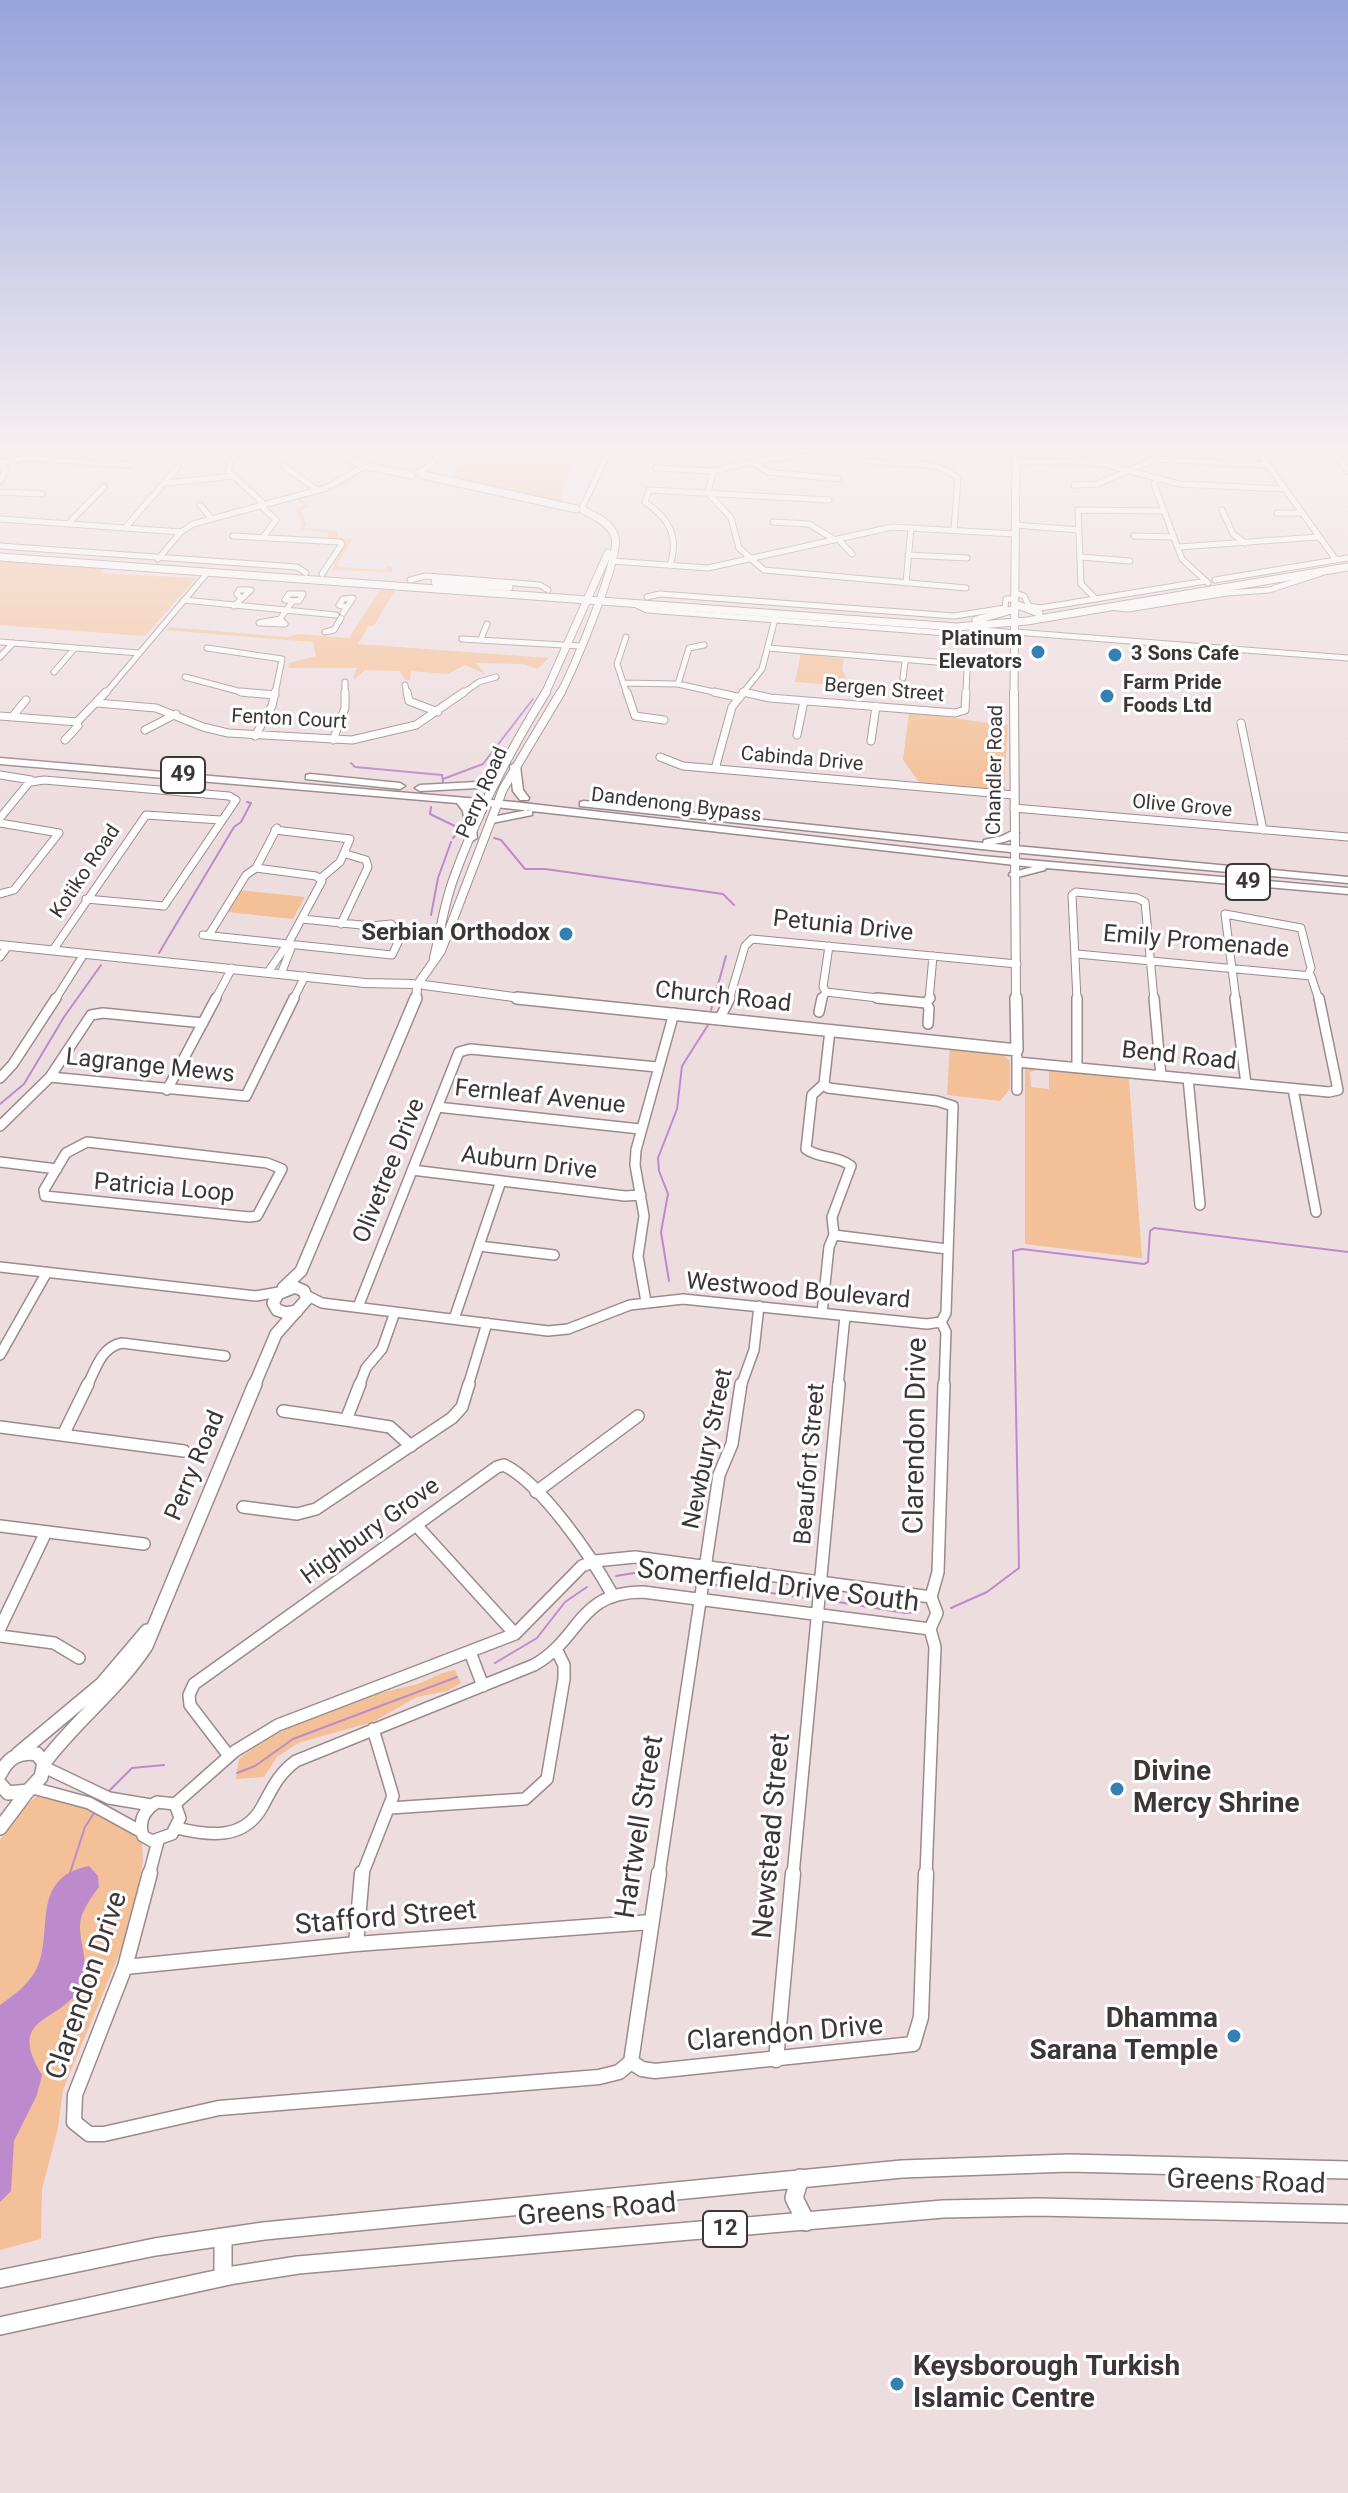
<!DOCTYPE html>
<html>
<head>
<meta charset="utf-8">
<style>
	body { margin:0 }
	canvas { display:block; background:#eedddf }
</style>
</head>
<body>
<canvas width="1348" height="2493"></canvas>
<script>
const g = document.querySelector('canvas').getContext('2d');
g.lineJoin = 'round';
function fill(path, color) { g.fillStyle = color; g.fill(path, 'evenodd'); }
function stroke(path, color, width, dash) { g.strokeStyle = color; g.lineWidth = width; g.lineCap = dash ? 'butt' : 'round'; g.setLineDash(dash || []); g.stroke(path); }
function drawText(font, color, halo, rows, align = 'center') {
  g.font = font + ' Roboto,sans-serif'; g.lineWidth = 6; g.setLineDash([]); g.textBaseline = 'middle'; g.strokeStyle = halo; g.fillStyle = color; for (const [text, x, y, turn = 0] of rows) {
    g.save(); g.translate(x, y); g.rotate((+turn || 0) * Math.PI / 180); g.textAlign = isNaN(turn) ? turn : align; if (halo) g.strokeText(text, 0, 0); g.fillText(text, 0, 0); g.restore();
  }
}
const green = new Path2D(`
	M469,451H581L560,492L563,503L451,479Z
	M364,467L374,470H366L352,479L353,482L300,499L310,507L300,510L306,525L303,528L336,531L339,538L353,539L337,564L339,567L384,570L387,567L383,566L392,567V572L332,570L345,542L327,539L329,532L300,529L303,524L296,509L305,506L295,498L333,487Z
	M0,560L105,569L100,573L196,578L145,636L0,625Z
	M380,590H395L374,626H368L358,644L549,658L537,669L523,664L476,663L485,674L465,665L447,674L411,671L410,680H405L400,671L365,670L355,679L353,677L357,668H288L289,663L316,656L313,642L166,630L169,627L287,637L298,634L349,638Z
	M801,653L844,659L842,670L851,686L795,682Z
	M909,713C943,715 974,722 1008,725L1004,785L1006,790L919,782L903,760Z
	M239,890L305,897L293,919L227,912Z
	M950,1044L1005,1050V1057L1010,1061V1089L1000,1101L947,1095Z
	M1025,1068L1040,1069L1030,1072L1031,1087L1049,1089V1070L1129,1079L1142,1258L1025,1244Z
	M455,1670L461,1683L447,1691L417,1697L373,1722L298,1743L277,1757L264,1777L236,1779L239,1759C288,1721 354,1698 414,1685C429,1681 439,1672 455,1670Z
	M39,1794L49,1795L121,1823L142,1843L143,1861L130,1928L63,2090L58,2128L42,2189L41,2239L0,2250V1840L19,1812Z`);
const water = new Path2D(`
	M89,1866L98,1876L99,1887C91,1898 80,1912 80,1926C80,1948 91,1965 80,1987C61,2024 5,2014 42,2075L37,2095L14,2141L11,2191L0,2202V2005C14,1995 27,1986 36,1970C55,1934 28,1878 89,1866Z`);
const stream = new Path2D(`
	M351,763L355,767L442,775L443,782
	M443,779L483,764L533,699
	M431,807L430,814L461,829L453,838
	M494,838L501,840L525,869H545L723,894L734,905
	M431,915L438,878L451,842
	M159,953L234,827L241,822L251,803L247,802
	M711,1010L726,956
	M0,1104L24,1084L64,1017L101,965
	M669,1281L661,1232L668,1194L659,1171L658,1158L677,1109L682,1066L708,1025
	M616,1576L634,1573L692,1582
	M716,1585L805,1598
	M832,1601L905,1613L918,1612
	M951,1608L987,1592L1019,1568L1013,1251L1022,1249L1144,1264L1148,1262L1150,1231L1154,1228L1348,1252
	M495,1663L537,1638L565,1602L587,1587
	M237,1773L255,1766L293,1739L457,1677
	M109,1791L132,1768L164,1765
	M70,1873L85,1827L94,1813`);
const minorFar4 = new Path2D(`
	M239,451L230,462L228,471L264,504
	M1258,451L1336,560
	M1333,451L1348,471
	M813,456L762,459L713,471L708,493L731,518L739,548L764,570L966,588
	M869,461C897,465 935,458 958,478L954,530
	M1076,461L1104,464L1179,484L1285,489
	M0,462L6,470L0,481
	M1,462L26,458L130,465
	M752,462L768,472L838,479
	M1017,462L1076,461L1088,451
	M284,466L317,490
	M656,468L713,471
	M417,473L431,465L441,451
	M1157,480L1154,484L1182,559L1208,583
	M166,483L232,476
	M1074,485L1097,484L1155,459L1268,465
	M0,492L42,494
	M200,505L211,518
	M260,505L276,520L264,536
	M582,508L609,451
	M1222,510L1233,534L1245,543
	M1277,513H1303
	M0,519L181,532
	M773,522L809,524L835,540
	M69,523L104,487
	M1015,525L1078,530
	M125,528L178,467
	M233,536L340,542L342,544L322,574
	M1134,536L1174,537
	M838,539L852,554
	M0,546L297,567L306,573
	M1179,547L1318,537
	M908,555L967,558
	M1080,557L1130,561
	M158,559L181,532L193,524L326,488L365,466
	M612,561L708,568L892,527L1015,534
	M670,566C679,536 670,519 645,502L649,490L829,500
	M410,580L426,576L540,585L548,590
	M1215,580L1348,558
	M906,583L911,528
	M1015,593L1024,596L1029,606L1040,608L1206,581
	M289,594H303L299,601L285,600Z
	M647,597L660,594L954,616L1005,608L1006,599H1015
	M1096,599L1081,584L1078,510L1164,511
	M184,600L336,615
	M632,603L647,610L985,636L997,632
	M234,606L251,590H239L237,594L241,598
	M1109,607L1128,609L1227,593L1269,590L1321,573
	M343,613L353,598L343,599L339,605L346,607
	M280,619L285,624L259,623Z
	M280,619L292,602
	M325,632L334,630L341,618
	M1015,632L1348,658
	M626,637L617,664L627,694
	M462,639L580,646
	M481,639L487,624
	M0,642L139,653
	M207,648L282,659L275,694
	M768,648L960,664L967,668L966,694
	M0,657L13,643
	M54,672L75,648
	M185,677L249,694
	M903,678L905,662
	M345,682V694
	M623,683L678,684L723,694
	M678,684L689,648L704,645
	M405,685L407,694
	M743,692L752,694
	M105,694L208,572
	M462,694L479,682L496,677
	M742,694L762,669L776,615`);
const minorFar3 = new Path2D(`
	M241,692L275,695
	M407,692L409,701L438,712
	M627,692L635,716L664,720
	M714,692L737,697
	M743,692L770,698L955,713L965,710L966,692
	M97,703L156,708L203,727L228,733L352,740L416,725L464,692
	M0,716L77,722
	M12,717L26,700
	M1241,723L1263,830
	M145,730L176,714
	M797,735L804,701
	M255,736L272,706L275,692
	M65,740L78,726L77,722L106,692
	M333,740L345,708V692
	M871,741L876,706
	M660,757L683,766L1014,795
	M715,769L732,707L744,692
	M0,775L31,780L0,818
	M31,782L44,780L229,796L236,800L164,906L86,899
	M1014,808L1348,837
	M0,823L59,833L14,890L0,894
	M275,830L350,839L340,862L321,878
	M341,924L368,867L366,860L346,854
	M203,935L392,955L401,936L391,924L371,926L302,919
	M209,935L246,875L256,868
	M53,950L146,815L220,820
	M1077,954L1311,976L1319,1000
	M0,957L8,946
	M268,972L289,942L322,881L316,876L256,868L277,828
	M281,974L291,948L289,942
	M826,992L895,1000
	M55,1000L84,954
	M215,1000L232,968
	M293,1000L305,976
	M729,1000L745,946L752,939L1017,964
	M821,1000L826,992L823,987L829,946
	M929,1000L933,956
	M1077,1000L1072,895L1076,892L1137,898L1145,902L1154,1000
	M1236,1000L1225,914L1301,928L1311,968L1308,975`);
const minorFar2 = new Path2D(`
	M877,998L926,1003
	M1077,998V1067
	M1154,998L1161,1076
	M1235,998L1246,1084
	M819,1012L822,998
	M720,1018L730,998
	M928,1024L929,1008L926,1003L930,998
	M830,1030L824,1084L828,1088L937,1101L953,1106L946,1313L941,1322
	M1017,1057V1090
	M1017,1062L1329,1092L1338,1090L1319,998
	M50,1077L246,1096L294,998
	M0,1078L13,1064L56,998
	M1188,1078L1200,1205
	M824,1084L812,1095L806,1149C820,1159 837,1155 851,1166L832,1217L834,1235L947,1249
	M1293,1089L1316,1212
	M167,1090L216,998
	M437,1107L640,1129
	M0,1126L50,1077L91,1015L103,1013L203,1023
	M87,1142L267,1163L282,1169L257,1216L249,1217L45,1196L44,1190L66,1153Z
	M0,1162L57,1169
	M412,1170L625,1196L641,1195
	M479,1246L554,1255
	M0,1267L256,1296L279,1292
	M306,1295L322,1303L548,1331L568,1329L630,1305L683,1299L927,1324L941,1322
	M646,1302L638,1256L644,1216L635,1165L636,1150L674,1013
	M358,1307L459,1052L470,1049L657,1067
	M822,1313L829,1247L834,1235
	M454,1319L501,1181
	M941,1322L946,1332L944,1386
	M0,1355L47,1272
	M87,1386C96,1369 101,1347 122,1343L225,1356
	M359,1386L366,1368L382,1349L395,1312
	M468,1386L487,1323
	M741,1386L754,1350L759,1306
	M838,1386L845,1316`);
const minorFar1 = new Path2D(`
	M283,1411L346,1420L360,1384
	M346,1420L390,1427L411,1446
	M0,1427L184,1451
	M63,1435L88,1384
	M536,1492L638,1416
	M243,1507L297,1514L316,1509L452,1418L462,1407L469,1384
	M416,1525L515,1634
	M0,1526L144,1544
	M931,1597L938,1572L944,1384
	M0,1628L46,1532
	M930,1629L937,1613L931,1597
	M0,1636L54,1643L79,1658
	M470,1652L483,1686
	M229,1756L190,1705L189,1695L194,1684L497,1467L504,1465C542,1484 591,1556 612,1594
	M44,1767L109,1798L151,1805
	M33,1788L89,1803L140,1831
	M157,1802L175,1804L180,1818L172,1834L152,1841L143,1836C138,1821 144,1810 157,1802Z
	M175,1804L235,1751L278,1725L515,1634L582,1566L595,1561L635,1557L931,1597
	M390,1808L525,1799L547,1779L564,1679V1665L556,1649
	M177,1828C209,1836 244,1840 262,1807C272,1789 278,1774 296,1761L534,1665C582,1638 577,1592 643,1592L930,1629
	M149,1875L158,1841
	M362,1875L393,1796L373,1729
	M659,1875L719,1475L732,1444L741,1384
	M793,1875L839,1384
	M926,1875L935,1647L930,1629`);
const minor = new Path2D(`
	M150,1873L125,1967L75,2095L74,2122L89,2134H104L219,2108L599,2077L619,2072L631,2062
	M356,1944L362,1873
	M125,1967L356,1944L651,1922
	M776,2060L793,1873
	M631,2062L659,1873
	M631,2062L642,2069L655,2071L913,2044L921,2017L926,1873`);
const majorFar4 = new Path2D(`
	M330,451L363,465L411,475
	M423,475L576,509
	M0,557L956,627L1027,621L1348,567
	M435,582L509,587
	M1015,604L1039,613
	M976,620L1015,609
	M984,631L1015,634
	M545,694L608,553
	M560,694C572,674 621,556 615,537C611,523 595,516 583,510
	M1014,694L1016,451`);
const majorFar3 = new Path2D(`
	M1014,692L1016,1000
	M0,945L365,983L413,984
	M434,958C440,932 444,905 453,880C477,813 509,752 546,692
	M420,981L441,951L503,789L561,692
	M424,985L536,1000
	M416,1000L417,988`);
const majorFar2 = new Path2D(`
	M517,998L1017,1050L1016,998
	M283,1288L301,1271L416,998
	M254,1386L276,1334L307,1299L304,1291L295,1287L278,1294L273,1303L277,1310L286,1313L297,1311`);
const majorFar1 = new Path2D(`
	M18,1754L102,1684L147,1631
	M44,1763C75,1721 117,1690 146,1646L255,1384
	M0,1774C8,1758 19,1751 37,1754L44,1763L41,1777L28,1791L8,1793L0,1784
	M0,1828L27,1792`);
const major = new Path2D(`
	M800,2178L794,2198L806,2222
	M223,2237V2277
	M0,2279L155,2247L264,2231L902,2169L1069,2163L1348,2170
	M0,2326L234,2275L298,2265L943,2209L1038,2207L1348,2214`);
const highway = new Path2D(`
	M0,758L514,802L982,856L1348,888V894L1046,868L1045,870L1014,878L1009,875L1010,873L1033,867L469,804L473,810L477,838L472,841L467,838L463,811L457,803L0,764Z
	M515,763L520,766L523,790L529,798L528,800H520L513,791L510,766Z
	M310,774L400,783L405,786L400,789L306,779V775Z
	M495,777L499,778V782L477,788L420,791L415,788L420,785L477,782Z
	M584,801L983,843L984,840L1002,836L1014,830L1019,833C1012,841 1004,842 994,844L1348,877V883L1000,851L580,806V802Z
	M528,810L532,811V815L492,823L487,820L492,817Z`);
const markers = [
	[1038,652,8,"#3380b3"],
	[1115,655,8,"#3380b3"],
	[1107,696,8,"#3380b3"],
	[566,934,8,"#3380b3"],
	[1117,1789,8,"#3380b3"],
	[1234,2036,8,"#3380b3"],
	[897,2384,8,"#3380b3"]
];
const farPoinames = [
	["Platinum",1022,640,"right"],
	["Elevators",1022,663,"right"],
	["3 Sons Cafe",1131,655],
	["Farm Pride",1123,684],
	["Foods Ltd",1123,707]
];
const farStreetnames = [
	["Bergen Street",884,691,5],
	["Fenton Court",289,720,3],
	["Cabinda Drive",802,760,5],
	["Chandler Road",996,770,-89],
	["Perry Road",483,793,-66],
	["Dandenong Bypass",676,806,7],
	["Olive Grove",1182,807,5],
	["Kotiko Road",86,872,-56]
];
const shields = [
	[183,775,44],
	[1248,882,44],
	[725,2229,44]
];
const shieldNames = [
	["49",183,775],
	["49",1248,882],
	["12",725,2229]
];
const streetNames = [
	["Petunia Drive",843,927,6],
	["Emily Promenade",1196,943,5],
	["Church Road",723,998,6],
	["Bend Road",1179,1057,6],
	["Lagrange Mews",150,1067,6],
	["Fernleaf Avenue",540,1098,6],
	["Auburn Drive",529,1164,7],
	["Olivetree Drive",390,1171,-68],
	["Patricia Loop",164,1189,5],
	["Westwood Boulevard",798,1292,5],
	["Newbury Street",709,1449,-78],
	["Beaufort Street",811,1464,-85],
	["Perry Road",196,1466,-67],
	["Highbury Grove",371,1532,-36]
];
const poiNames = [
	["Serbian Orthodox",550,934]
];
const nearStreetnames = [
	["Clarendon Drive",917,1436,-89],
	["Somerfield Drive South",778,1587,7],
	["Hartwell Street",641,1827,-81],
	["Newstead Street",773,1836,-85],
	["Stafford Street",386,1919,-5],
	["Clarendon Drive",88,1986,-71],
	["Clarendon Drive",785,2035,-5],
	["Greens Road",1246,2183,2],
	["Greens Road",597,2211,-5]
];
const nearPoinames = [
	["Divine",1133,1773],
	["Mercy Shrine",1133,1805],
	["Dhamma",1218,2020,"right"],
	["Sarana Temple",1218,2052,"right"],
	["Keysborough Turkish",913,2368],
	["Islamic Centre",913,2400]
];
fill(green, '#f4c097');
fill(water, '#bd8bcd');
stroke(stream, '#bd8bcd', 2);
stroke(minorFar4, '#9b8b8d', 7);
stroke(minorFar3, '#9b8b8d', 9);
stroke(minorFar2, '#9b8b8d', 12);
stroke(minorFar1, '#9b8b8d', 14);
stroke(minor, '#9b8b8d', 17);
stroke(majorFar4, '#9b8b8d', 9);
stroke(majorFar3, '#9b8b8d', 10);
stroke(majorFar2, '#9b8b8d', 14);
stroke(majorFar1, '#9b8b8d', 16);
stroke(major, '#9b8b8d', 20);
stroke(highway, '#9b8b8d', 3);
stroke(minorFar4, '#fff', 5);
stroke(minorFar3, '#fff', 7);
stroke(minorFar2, '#fff', 9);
stroke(minorFar1, '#fff', 11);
stroke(minor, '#fff', 14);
stroke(majorFar4, '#fff', 7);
stroke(majorFar3, '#fff', 8);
stroke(majorFar2, '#fff', 11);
stroke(majorFar1, '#fff', 13);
stroke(major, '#fff', 17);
fill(highway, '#fff');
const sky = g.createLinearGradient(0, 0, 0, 800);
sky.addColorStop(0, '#97a4dd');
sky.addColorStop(0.56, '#f7f0f1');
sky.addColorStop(1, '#f7f0f100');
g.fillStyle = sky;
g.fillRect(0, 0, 1348, 800);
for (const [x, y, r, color] of markers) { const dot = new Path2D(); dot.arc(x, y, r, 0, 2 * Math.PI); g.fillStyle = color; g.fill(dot); stroke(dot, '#fff', 3); }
drawText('bold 20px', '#3d3637', '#fff', farPoinames, 'left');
drawText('20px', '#3d3637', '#fff', farStreetnames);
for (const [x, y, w] of shields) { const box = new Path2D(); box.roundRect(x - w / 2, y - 18, w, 36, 6); g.fillStyle = '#fff'; g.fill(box); stroke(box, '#3d3637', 2); }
drawText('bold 22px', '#3d3637', null, shieldNames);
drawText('24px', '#3d3637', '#fff', streetNames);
drawText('bold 24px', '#3d3637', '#fff', poiNames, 'right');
drawText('28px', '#3d3637', '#fff', nearStreetnames);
drawText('bold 28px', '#3d3637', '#fff', nearPoinames, 'left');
</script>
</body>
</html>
